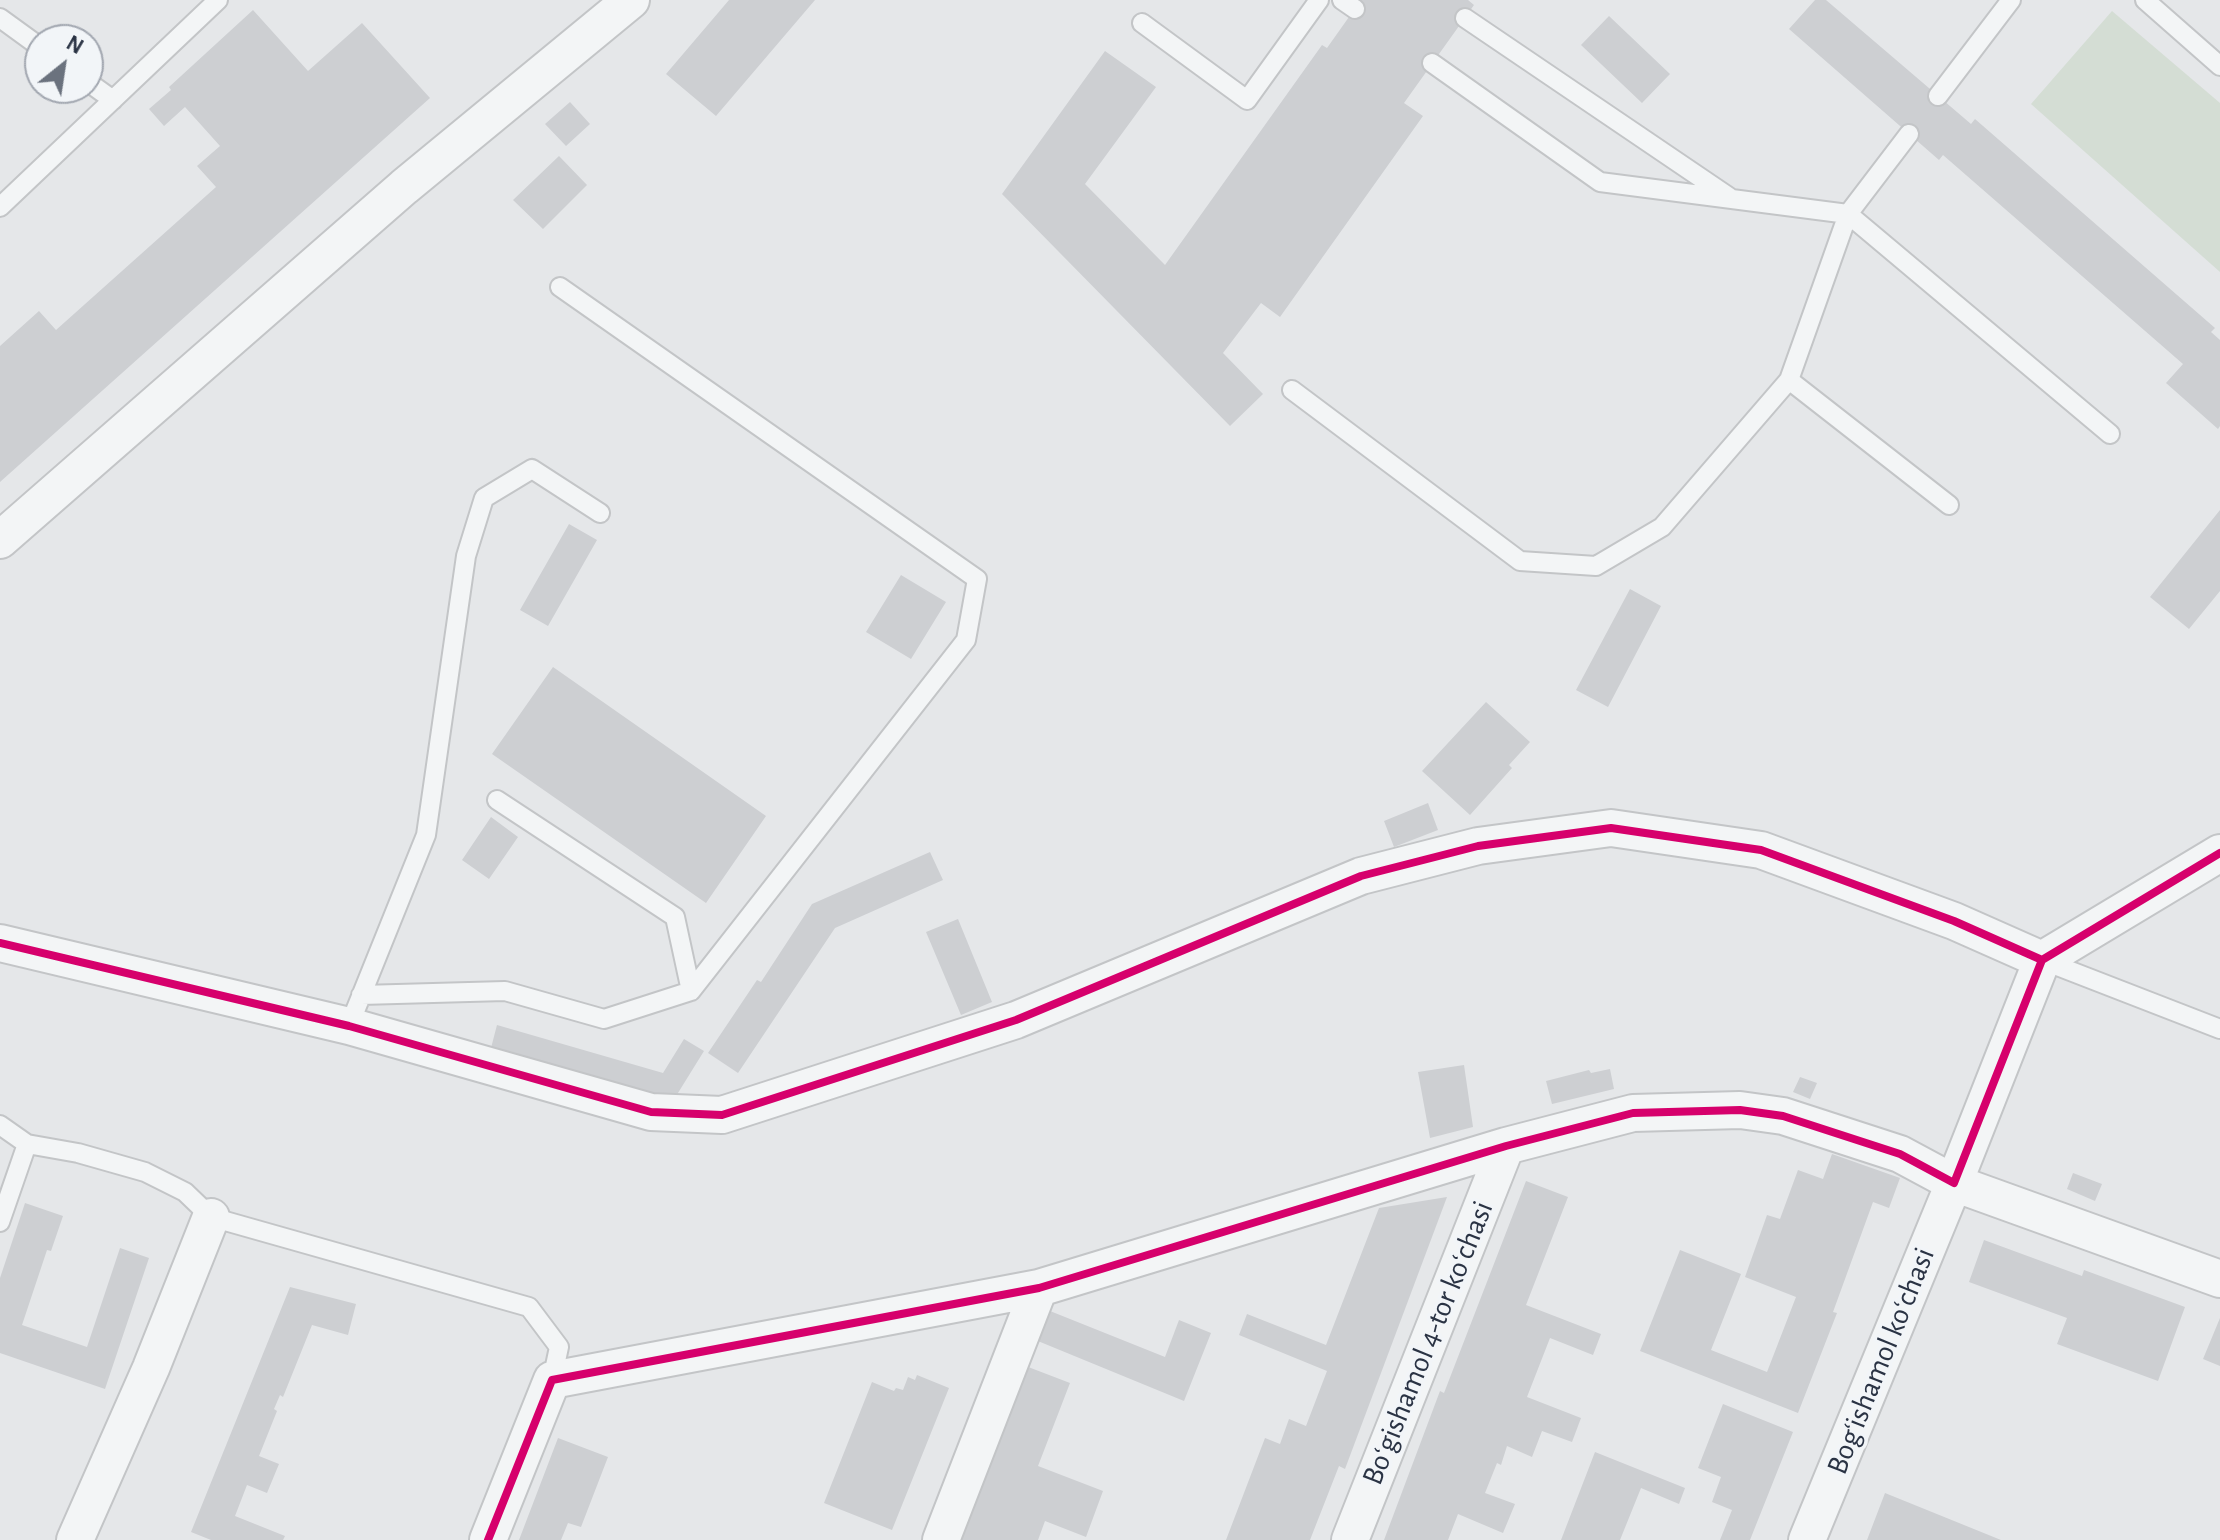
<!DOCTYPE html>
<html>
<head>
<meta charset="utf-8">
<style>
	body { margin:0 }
	#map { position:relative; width:2220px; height:1540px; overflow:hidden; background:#e5e7e9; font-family:"Alegreya Sans",sans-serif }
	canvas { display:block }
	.north { position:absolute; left:24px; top:24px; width:80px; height:80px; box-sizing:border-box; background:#f2f5f8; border:2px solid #a2a7b0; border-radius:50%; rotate:30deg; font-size:22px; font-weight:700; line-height:32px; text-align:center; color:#2a3344 }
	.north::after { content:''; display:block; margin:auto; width:28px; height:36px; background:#6b727e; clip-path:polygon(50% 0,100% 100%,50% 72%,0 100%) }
</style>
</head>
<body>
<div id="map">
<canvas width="2220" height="1540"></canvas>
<div class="north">N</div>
</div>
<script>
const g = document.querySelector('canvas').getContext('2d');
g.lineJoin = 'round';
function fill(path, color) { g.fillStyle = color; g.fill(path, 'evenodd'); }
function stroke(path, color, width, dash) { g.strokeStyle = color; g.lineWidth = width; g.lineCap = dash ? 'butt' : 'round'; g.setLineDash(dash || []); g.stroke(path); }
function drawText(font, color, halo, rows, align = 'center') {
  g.font = font + ' "Alegreya Sans",sans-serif'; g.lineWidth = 7; g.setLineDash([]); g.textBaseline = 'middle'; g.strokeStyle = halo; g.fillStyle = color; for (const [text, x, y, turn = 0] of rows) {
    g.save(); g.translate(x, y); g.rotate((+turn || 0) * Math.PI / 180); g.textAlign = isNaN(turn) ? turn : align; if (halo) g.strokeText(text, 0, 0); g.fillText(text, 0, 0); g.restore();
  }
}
const green = new Path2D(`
	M2112,11L2220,103V272L2031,104Z`);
const building = new Path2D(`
	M729,0H815L716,116L666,74Z
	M1361,0H1468L1474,5L1404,103L1423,116L1280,317L1261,303L1223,353L1263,394L1230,426L1002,194L1105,51L1156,87L1085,184L1165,265L1322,45L1327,48Z
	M1815,0H1826L1971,124L1975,119L2215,328L2211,332L2220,340V426L2218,429L2166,383L2183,364L1943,155L1939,160L1789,29Z
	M253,10L308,71L362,23L430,98L0,482V346L39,311L56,330L216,187L197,166L220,146L185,107L164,126L149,109L171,90L169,87Z
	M1609,16L1670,74L1642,103L1581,45Z
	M570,102L590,124L566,146L545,124Z
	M559,156L587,185L543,229L513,200Z
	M2220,510V591L2189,629L2150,597Z
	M569,524L597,540L548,626L520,610Z
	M901,575L946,602L911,659L866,632Z
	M1630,589L1661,606L1608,707L1576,690Z
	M553,667L766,816L706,903L492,754Z
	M1486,702L1530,742L1509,765L1512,768L1470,815L1422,771Z
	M1428,803L1438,830L1394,847L1384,821Z
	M491,817L518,837L489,879L462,860Z
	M930,852L943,880L835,928L738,1073L708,1053L757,980L761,982L812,904Z
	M958,919L992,1002L961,1015L926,932Z
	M497,1025L663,1073L684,1039L704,1051L673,1101L491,1048Z
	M1464,1065L1473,1127L1430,1138L1418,1072Z
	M1610,1069L1614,1089L1552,1104L1546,1081L1589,1070L1591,1073Z
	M1800,1077L1817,1083L1810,1099L1793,1092Z
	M1832,1154L1900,1178L1889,1208L1873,1202L1833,1312L1837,1313L1798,1413L1640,1351L1680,1250L1741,1274L1711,1350L1767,1372L1796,1297L1745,1277L1767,1215L1780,1219L1798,1170L1823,1179Z
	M2073,1173L2102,1184L2095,1201L2067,1189Z
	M1526,1181L1568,1197L1526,1305L1601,1334L1593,1355L1550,1338L1527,1397L1581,1418L1572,1442L1542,1431L1532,1457L1507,1446L1501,1465L1497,1463L1485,1493L1515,1504L1503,1533L1458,1514L1448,1540H1384L1440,1391L1444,1393Z
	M1447,1197L1345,1469L1339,1466L1310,1540H1226L1265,1438L1280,1444L1289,1419L1306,1426L1327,1371L1239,1335L1247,1314L1326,1345L1379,1208Z
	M25,1203L63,1216L51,1251L47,1250L22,1325L87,1347L120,1248L149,1258L105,1389L0,1353V1278Z
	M1984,1240L2082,1276L2084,1270L2185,1307L2158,1381L2057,1344L2067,1318L1969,1282Z
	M290,1287L356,1304L348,1335L312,1325L283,1397L280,1395L274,1409L277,1411L259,1456L279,1464L267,1493L247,1485L235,1516L285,1536L283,1540H211L191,1532Z
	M1045,1309L1165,1357L1179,1320L1211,1333L1184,1401L1033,1339Z
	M2220,1318V1366L2203,1359Z
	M1023,1365L1070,1383L1038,1466L1103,1491L1086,1537L1045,1521L1038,1540H956Z
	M917,1375L949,1388L892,1530L824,1503L872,1382L894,1391L896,1388L903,1390L908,1377L915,1380Z
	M1723,1404L1793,1432L1750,1540H1720L1732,1510L1712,1502L1721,1477L1698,1468Z
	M558,1438L608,1457L581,1527L568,1523L561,1540H519Z
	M1595,1452L1685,1488L1679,1504L1641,1488L1620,1540H1561Z
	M1885,1493L2001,1540H1867Z`);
const service = new Path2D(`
	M1342,0L1355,9
	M2145,0L2220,66
	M0,18L40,47
	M1465,18L1729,197
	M1142,23L1247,100L1319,0
	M1432,63L1600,182L1848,214L2110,434
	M88,82L113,100
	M1938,96L2011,0
	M0,207L218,0
	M1789,380L1949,505
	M1292,390L1520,561L1596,566L1662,527L1789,380L1848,214L1909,134
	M497,800L675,917L691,991
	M2042,960L2220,1029
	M361,995L505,991L604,1019L691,991L966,640L977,579L560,287
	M349,1026L426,835L466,556L484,498L532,469L600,513
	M0,1125L27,1144L78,1153L145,1172L185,1192L211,1217L529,1307L559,1347L552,1380
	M0,1222L27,1144`);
const minor = new Path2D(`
	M0,540L404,187L631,0
	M0,943L349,1026L651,1112L722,1115L1016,1020L1361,876L1478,846L1611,828L1761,850L1954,921L2042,960
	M75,1540L151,1368L211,1217
	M488,1540L552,1380L1039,1288L1506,1146L1633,1113L1740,1110L1783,1116L1900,1154L1954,1183L2042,960L2220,853
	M941,1540L1039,1288
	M1350,1540L1506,1146
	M1807,1540L1954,1183L2220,1279`);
const cycleway = new Path2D(`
	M0,943L349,1026L651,1112L722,1115L1016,1020L1361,876L1478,846L1611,828L1761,850L1954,921L2042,960
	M488,1540L552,1380L1039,1288L1506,1146L1633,1113L1740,1110L1783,1116L1900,1154L1954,1183L2042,960L2220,853`);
const streetNames = [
	["Boʻgishamol 4-tor koʻchasi",1428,1343,-68],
	["Bogʻishamol koʻchasi",1881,1361,-68]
];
fill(green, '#d4ddd4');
fill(building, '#cdcfd2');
stroke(service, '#c3c5c7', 22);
stroke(minor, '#c3c5c7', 40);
stroke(service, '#f3f5f6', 18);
stroke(minor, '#f3f5f6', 36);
stroke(cycleway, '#d6006c', 8);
drawText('30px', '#2a3344', '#f2f5f8', streetNames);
</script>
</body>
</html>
